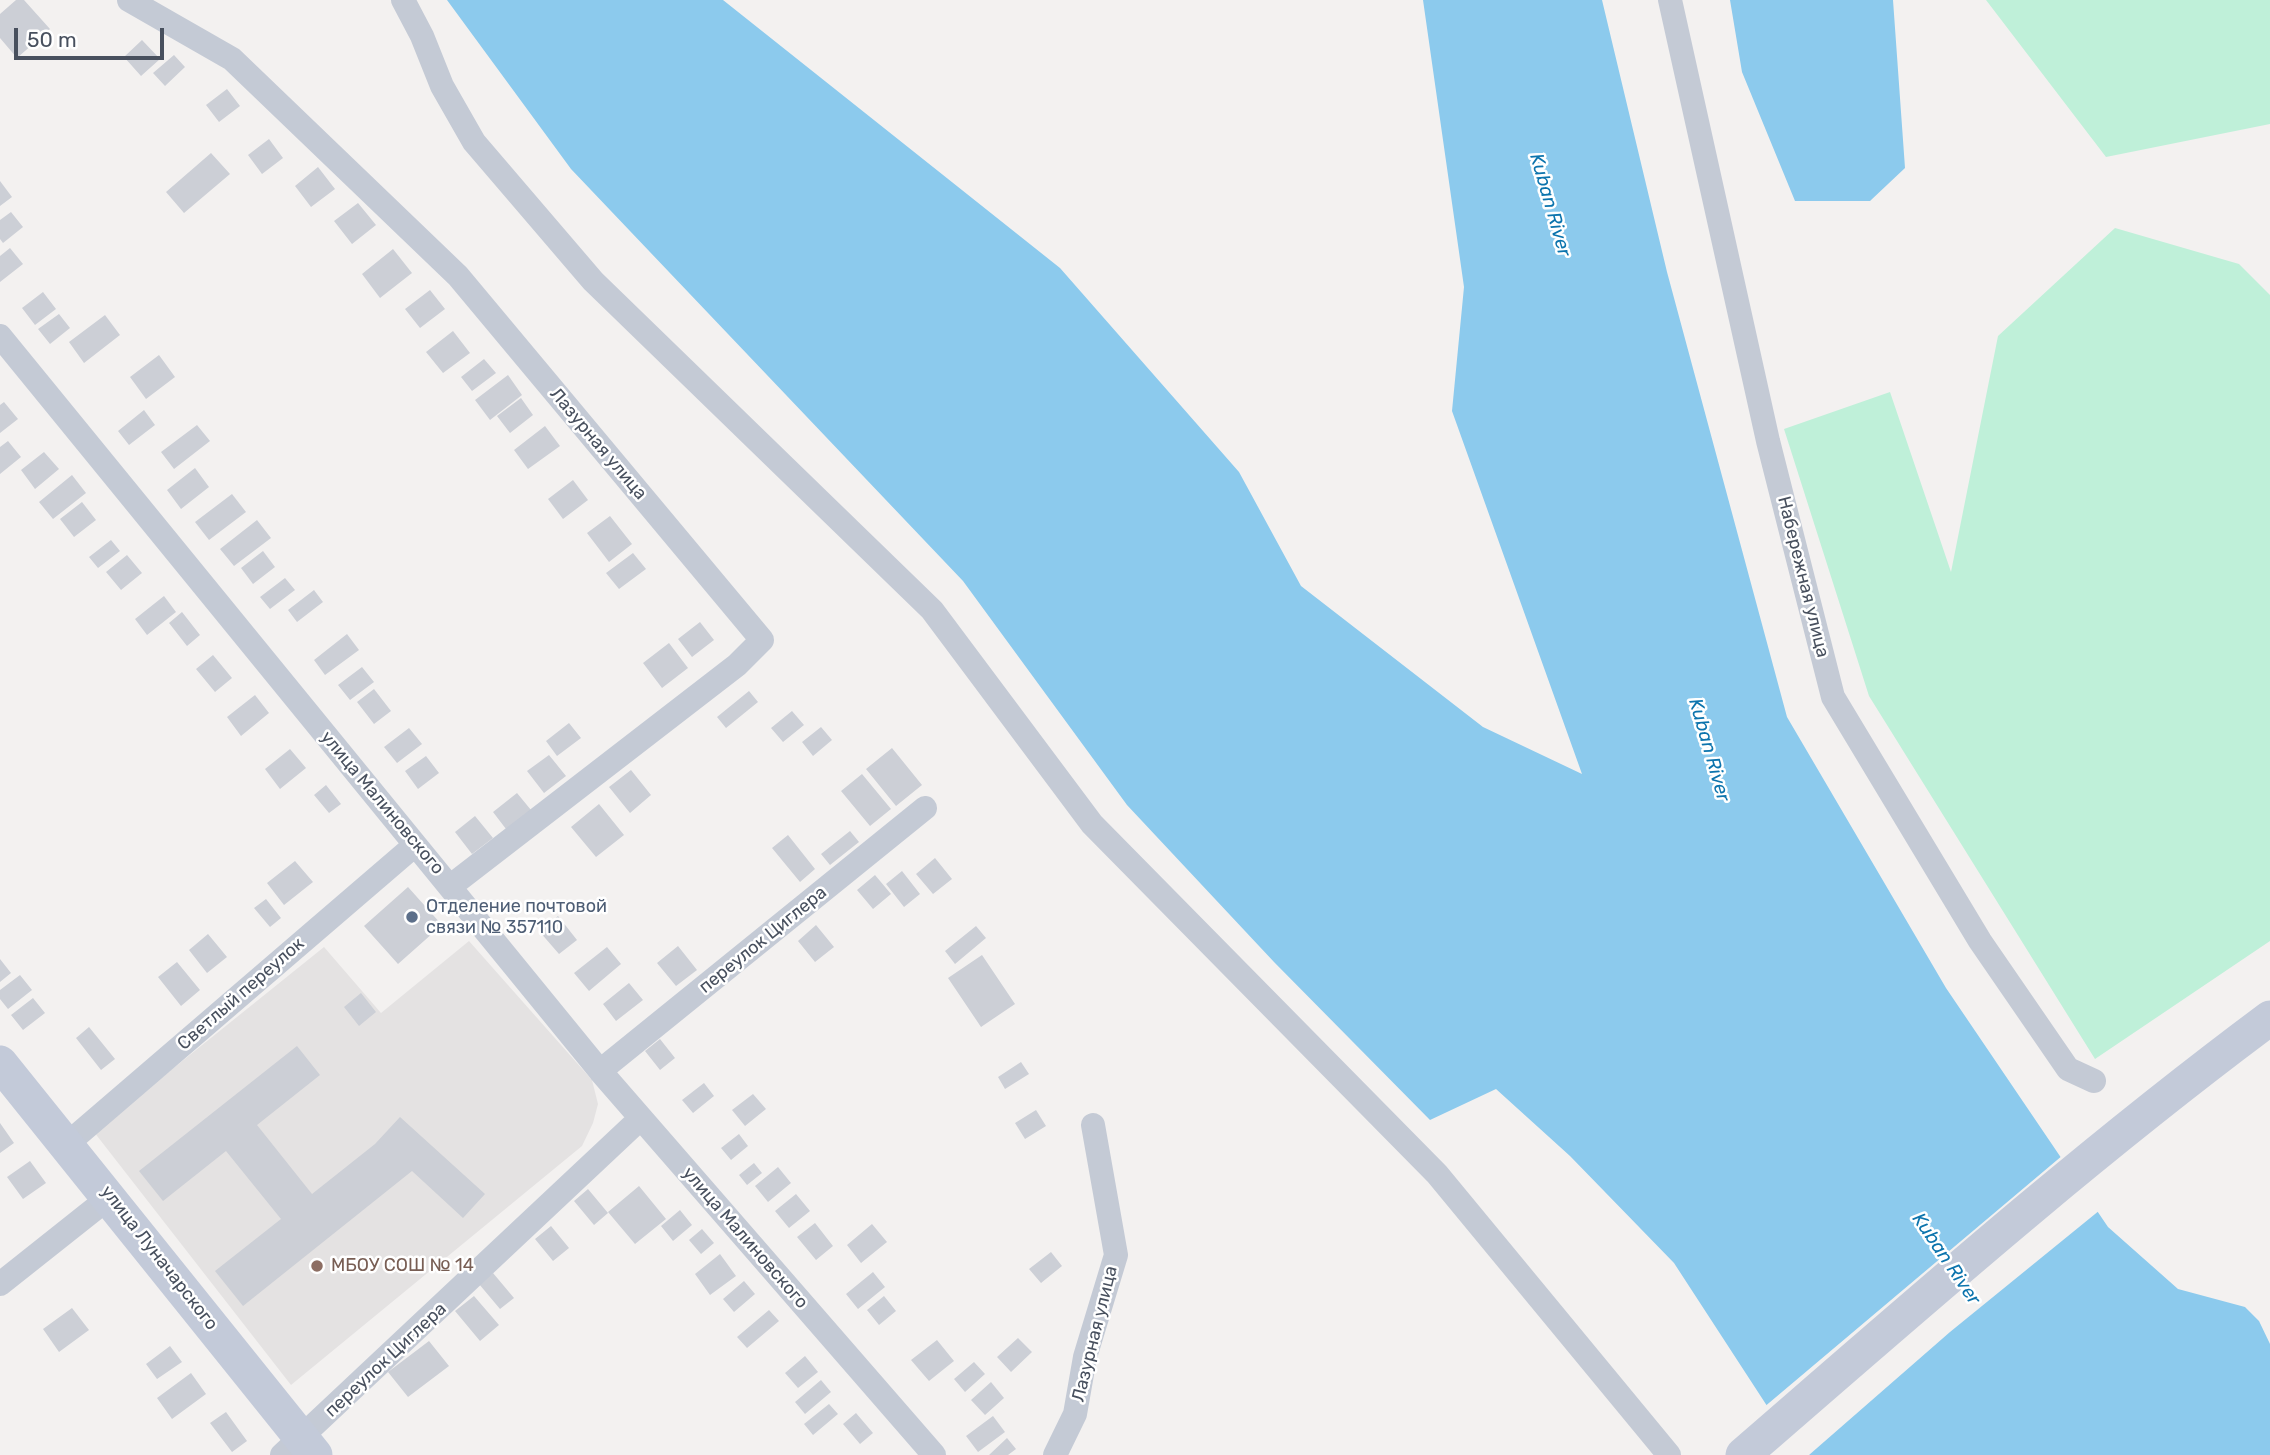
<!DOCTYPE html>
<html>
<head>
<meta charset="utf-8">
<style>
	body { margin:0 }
	#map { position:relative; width:2270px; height:1455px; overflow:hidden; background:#f3f1f0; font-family:Rubik,sans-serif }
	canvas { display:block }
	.scale { position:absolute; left:14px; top:28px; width:150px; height:32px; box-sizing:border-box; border:4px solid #48505e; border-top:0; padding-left:9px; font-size:21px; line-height:24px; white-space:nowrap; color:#48505e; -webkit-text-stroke:5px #fff; paint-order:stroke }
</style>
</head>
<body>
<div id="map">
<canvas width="2270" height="1455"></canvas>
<div class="scale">50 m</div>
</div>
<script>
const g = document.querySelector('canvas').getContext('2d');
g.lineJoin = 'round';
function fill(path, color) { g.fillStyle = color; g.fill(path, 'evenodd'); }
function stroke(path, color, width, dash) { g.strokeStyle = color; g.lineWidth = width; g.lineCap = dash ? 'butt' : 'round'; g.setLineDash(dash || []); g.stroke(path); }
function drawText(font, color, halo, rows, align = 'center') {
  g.font = font + ' Rubik,sans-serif'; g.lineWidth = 5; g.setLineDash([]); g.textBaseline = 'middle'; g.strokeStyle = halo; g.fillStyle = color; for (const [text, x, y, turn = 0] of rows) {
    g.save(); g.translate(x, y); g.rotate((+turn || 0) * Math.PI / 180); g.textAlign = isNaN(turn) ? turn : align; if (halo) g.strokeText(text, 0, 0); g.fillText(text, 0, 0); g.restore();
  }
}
const education = new Path2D(`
	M469,941L592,1080L598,1104L593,1123L582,1146L291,1385L94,1132L324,947L381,1013Z`);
const green = new Path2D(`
	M1986,0H2270V124L2106,157Z
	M2115,228L2239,264L2270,295V941L2095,1059L1869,696L1784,429L1890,392L1951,572L1998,336Z`);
const water = new Path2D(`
	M447,0H723L1060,268L1239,472L1301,586L1483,727L1582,774L1452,411L1464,287L1423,0H1602L1667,272L1787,717L1946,988L2108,1227L2178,1289L2245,1307L2259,1321L2270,1344V1455H1799L1674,1263L1570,1156L1496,1089L1430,1120L1274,962L1127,805L963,581L571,169Z
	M1730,0H1893L1905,168L1870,201H1795L1742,72Z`);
const pier = new Path2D(`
	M2063,1155L2100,1210L1950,1332L1809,1455H1795L1763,1408Z`);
const building = new Path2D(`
	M16,0H24L50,29L17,58L0,38V14Z
	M142,40L160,59L141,76L124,57Z
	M174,55L185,67L165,86L153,73Z
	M227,89L240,106L219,122L206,105Z
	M269,139L283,158L262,174L248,155Z
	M211,153L230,174L184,213L166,192Z
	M318,167L335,189L311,207L295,186Z
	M0,181L12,197L0,206Z
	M358,203L376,225L352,244L334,221Z
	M11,212L23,227L3,243L0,239V220Z
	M10,248L23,264L0,282V256Z
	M393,249L412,273L380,298L362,274Z
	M430,290L445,309L420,328L405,309Z
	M43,292L56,309L35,325L22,308Z
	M59,314L70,328L50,344L38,329Z
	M105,315L120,335L84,363L69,342Z
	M453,331L470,353L443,373L426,352Z
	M159,355L175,377L146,399L130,377Z
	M484,359L496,373L472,391L461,377Z
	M508,375L522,395L490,420L475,400Z
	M521,398L533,415L510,433L497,416Z
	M4,402L18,419L0,433V405Z
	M144,410L155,425L129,445L118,431Z
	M197,425L210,441L174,469L161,452Z
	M545,426L560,446L528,469L514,450Z
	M8,441L21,457L0,474V447Z
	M44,452L59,469L35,489L21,470Z
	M195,468L209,487L181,509L167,490Z
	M72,475L86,493L53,519L39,502Z
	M573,480L588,500L563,519L548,499Z
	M232,494L246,512L209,540L195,522Z
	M82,502L96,520L74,537L60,519Z
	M610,516L632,544L609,562L587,533Z
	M257,520L271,538L234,566L220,549Z
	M111,540L120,551L98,568L89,557Z
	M263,551L275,567L253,584L241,568Z
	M633,553L646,569L619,589L606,573Z
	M127,555L142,573L121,590L106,572Z
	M285,578L295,590L270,609L260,597Z
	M314,590L323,602L297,622L288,610Z
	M164,596L176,612L147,635L135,619Z
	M182,612L200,635L187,646L169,623Z
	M700,622L714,640L692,657L678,639Z
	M347,634L359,650L325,675L314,660Z
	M669,643L688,668L662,688L643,663Z
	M213,655L232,678L215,692L196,669Z
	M362,667L374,682L350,700L338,685Z
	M374,689L391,711L374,724L357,702Z
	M749,691L758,702L726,728L717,717Z
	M255,695L269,713L241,736L227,717Z
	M792,711L804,725L783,742L771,728Z
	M569,723L581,738L557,756L546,741Z
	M821,727L832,740L813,756L802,742Z
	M409,728L422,744L397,763L384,747Z
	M892,748L922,785L896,806L866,769Z
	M290,749L306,768L280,789L265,769Z
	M549,755L566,776L544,793L527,771Z
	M426,756L439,773L418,789L405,771Z
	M631,770L651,795L630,813L609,787Z
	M862,774L891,809L870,826L841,791Z
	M326,785L341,804L329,813L314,795Z
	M517,793L531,810L506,829L493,812Z
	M599,804L624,835L596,857L571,827Z
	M475,816L493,838L472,854L455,832Z
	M850,831L859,842L830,865L821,854Z
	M788,835L815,869L800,882L772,848Z
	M935,858L952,879L933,894L916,874Z
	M295,861L313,882L284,905L267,883Z
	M902,871L920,894L904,907L886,884Z
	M875,875L891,894L873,909L857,890Z
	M408,887L442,925L398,964L364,926Z
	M266,899L281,918L270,927L254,908Z
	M558,916L577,940L559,954L539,931Z
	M816,925L834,947L815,962L798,941Z
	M976,926L986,938L955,964L945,951Z
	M208,934L227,957L207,973L189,950Z
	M678,946L697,970L676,986L657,963Z
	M607,947L621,964L589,991L574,973Z
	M982,955L1015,1004L981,1027L948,978Z
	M0,959L11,973L0,982Z
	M177,962L200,990L181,1006L158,977Z
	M20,975L32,990L8,1009L0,999V990Z
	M629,983L643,1000L616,1021L603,1004Z
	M361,993L376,1012L359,1026L344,1007Z
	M33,998L45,1013L23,1030L11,1015Z
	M89,1027L115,1059L101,1070L76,1038Z
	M660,1039L675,1058L660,1070L645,1051Z
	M297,1046L320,1075L257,1125L312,1194L375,1144L400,1117L485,1194L463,1218L412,1171L243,1306L215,1271L281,1219L226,1151L163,1201L139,1171Z
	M1021,1062L1029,1074L1005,1089L998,1077Z
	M704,1083L714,1096L693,1113L682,1100Z
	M753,1094L766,1109L745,1126L732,1110Z
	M1036,1110L1046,1126L1025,1139L1015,1123Z
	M0,1123L14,1143L0,1153Z
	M739,1134L748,1146L731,1160L721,1148Z
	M30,1161L46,1183L23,1199L7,1177Z
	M754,1163L762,1173L747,1185L739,1175Z
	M778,1167L791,1183L768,1202L755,1186Z
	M639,1186L666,1219L635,1244L608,1212Z
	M588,1189L608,1213L594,1225L574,1201Z
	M796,1194L810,1211L789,1228L775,1211Z
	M680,1210L692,1225L673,1241L661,1226Z
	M815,1223L833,1246L816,1260L797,1237Z
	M872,1224L887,1242L861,1263L847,1245Z
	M551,1226L569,1248L553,1261L535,1239Z
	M702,1229L714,1243L701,1254L689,1240Z
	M1051,1252L1062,1266L1041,1283L1029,1269Z
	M720,1254L736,1276L710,1295L695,1274Z
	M873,1272L885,1287L858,1309L846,1294Z
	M493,1273L514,1298L500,1309L479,1284Z
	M744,1281L755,1294L734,1312L723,1299Z
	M474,1296L499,1325L480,1341L455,1311Z
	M884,1296L896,1311L879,1325L867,1310Z
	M72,1308L89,1330L59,1352L43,1329Z
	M769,1310L779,1321L747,1348L737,1337Z
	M1018,1338L1032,1352L1011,1372L997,1357Z
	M937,1340L954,1361L929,1381L911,1360Z
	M429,1341L449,1366L408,1397L388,1372Z
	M170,1346L182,1362L157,1379L146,1364Z
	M805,1356L818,1372L798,1388L785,1373Z
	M974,1362L985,1374L965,1392L954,1379Z
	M191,1373L206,1394L172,1419L157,1398Z
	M821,1380L831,1392L805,1414L795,1402Z
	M991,1382L1004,1398L985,1415L971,1400Z
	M829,1404L838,1414L813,1435L804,1424Z
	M226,1412L247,1441L232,1452L210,1423Z
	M856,1413L873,1433L860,1444L843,1424Z
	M993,1416L1005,1432L978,1452L966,1436Z
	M1007,1438L1016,1449L1008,1455H989Z`);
const street = new Path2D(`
	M129,0L232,59L458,276L762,640L737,665L452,885
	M403,0L422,36L442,86L474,142L593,281L932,610L1092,824L1437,1174L1669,1455
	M1670,0L1768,441L1833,697L1980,941L2068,1069L2094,1081
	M0,336L600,1071L934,1455
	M600,1071L925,808
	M67,1144L415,845
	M0,1284L111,1196
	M282,1455L641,1118
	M1055,1455L1075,1414L1085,1357L1116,1255L1093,1125`);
const secondary = new Path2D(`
	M0,1063L315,1455
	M1743,1455C1915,1306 2087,1154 2270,1018`);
const markers = [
	[412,917,7,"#5c6f8a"],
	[317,1266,7,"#8d6e63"]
];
const streetNames = [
	["Лазурная улица",598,444,50],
	["Набережная улица",1803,577,76],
	["улица Малиновского",382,803,50],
	["переулок Циглера",763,940,-39],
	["Светлый переулок",241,994,-41],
	["улица Малиновского",745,1238,49],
	["улица Луначарского",159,1258,52],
	["Лазурная улица",1095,1334,-76],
	["переулок Циглера",386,1360,-43]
];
const serviceNames = [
	["Отделение почтовой",426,907],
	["связи № 357110",426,928]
];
const educationNames = [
	["МБОУ СОШ № 14",331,1266]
];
const waterNames = [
	["Kuban River",1550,205,74],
	["Kuban River",1709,750,74],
	["Kuban River",1946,1259,56]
];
fill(education, '#e4e2e2');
fill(green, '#bff0d9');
fill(water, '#8ccaed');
fill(pier, '#f3f1f0');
fill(building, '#cccfd6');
stroke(street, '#c4cad5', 24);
stroke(secondary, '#c3cad9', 35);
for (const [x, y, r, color] of markers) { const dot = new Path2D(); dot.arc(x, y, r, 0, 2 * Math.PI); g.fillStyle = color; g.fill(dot); stroke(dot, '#fff', 2.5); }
drawText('18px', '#48505e', '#fff', streetNames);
drawText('18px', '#4e5e75', '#fff', serviceNames, 'left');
drawText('18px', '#785e54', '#fff', educationNames, 'left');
drawText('italic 19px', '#0c74ad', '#fff', waterNames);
</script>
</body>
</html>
